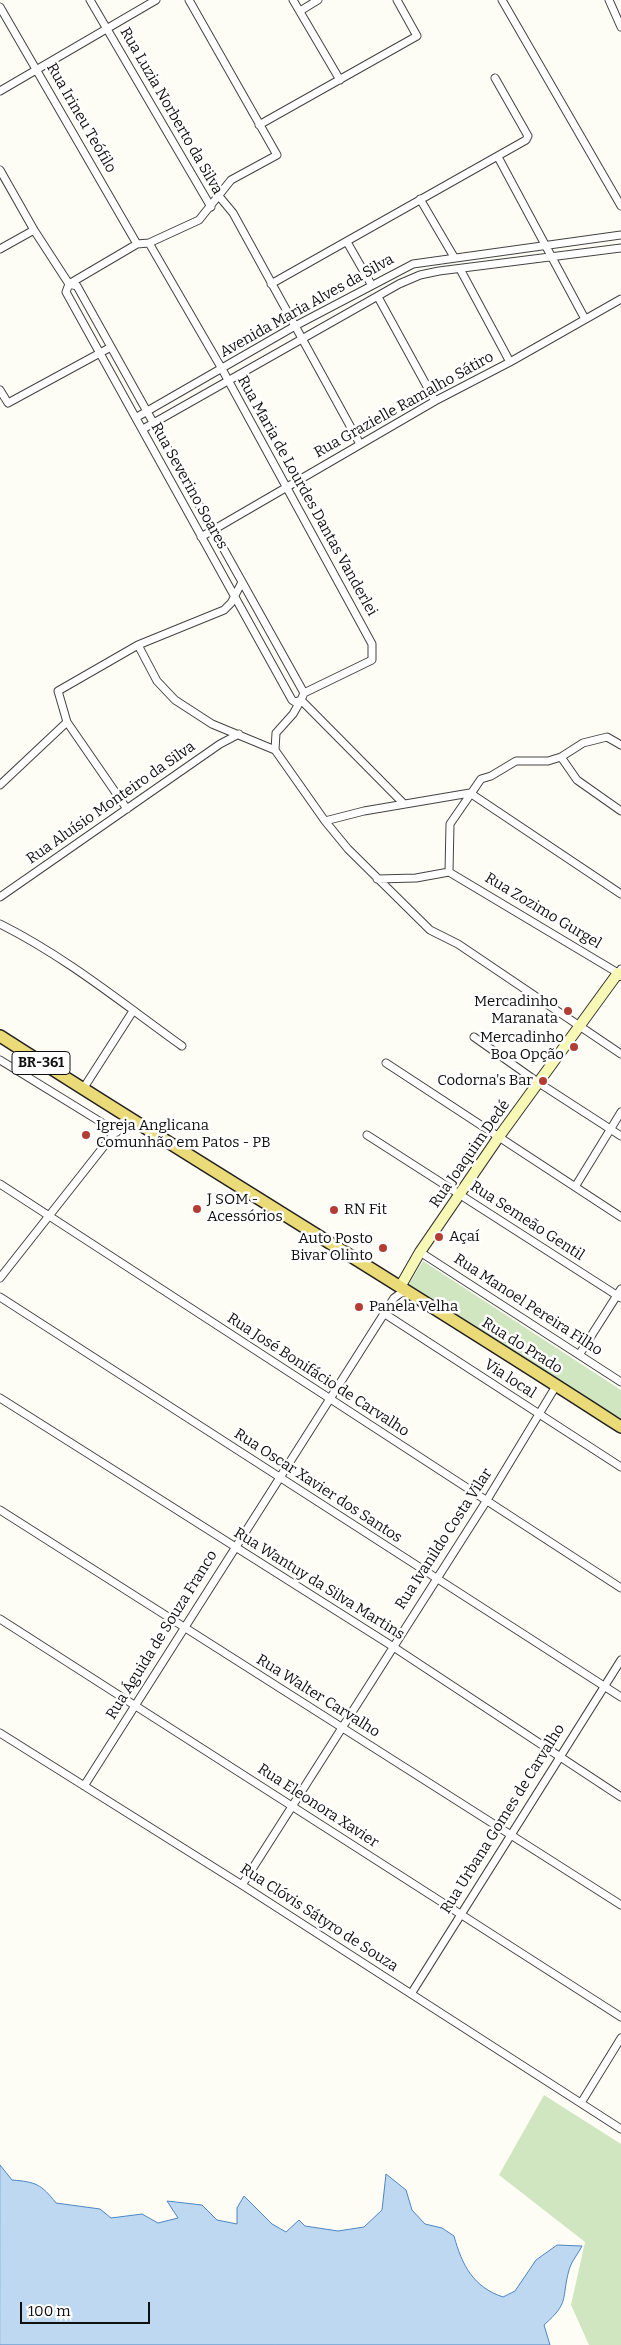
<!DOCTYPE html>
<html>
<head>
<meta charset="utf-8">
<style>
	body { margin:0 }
	#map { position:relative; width:621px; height:2345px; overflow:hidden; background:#fefdf5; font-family:Bitter,serif }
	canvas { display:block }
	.scale { position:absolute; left:20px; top:2302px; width:130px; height:22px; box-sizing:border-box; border:2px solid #101010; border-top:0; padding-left:6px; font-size:15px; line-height:18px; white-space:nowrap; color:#101010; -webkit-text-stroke:4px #fff; paint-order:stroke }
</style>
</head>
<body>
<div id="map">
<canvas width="621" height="2345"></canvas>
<div class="scale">100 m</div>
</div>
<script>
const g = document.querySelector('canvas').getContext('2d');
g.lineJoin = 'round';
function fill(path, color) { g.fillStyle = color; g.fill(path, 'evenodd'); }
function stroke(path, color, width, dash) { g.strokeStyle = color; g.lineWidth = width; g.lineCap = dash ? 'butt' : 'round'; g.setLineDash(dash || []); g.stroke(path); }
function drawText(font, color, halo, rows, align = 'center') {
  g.font = font + ' Bitter,serif'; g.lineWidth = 5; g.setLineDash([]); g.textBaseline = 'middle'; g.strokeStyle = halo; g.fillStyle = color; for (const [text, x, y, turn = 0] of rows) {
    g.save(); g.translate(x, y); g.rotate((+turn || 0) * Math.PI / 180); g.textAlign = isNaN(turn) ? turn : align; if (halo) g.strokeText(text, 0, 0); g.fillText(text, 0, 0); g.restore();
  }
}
const green = new Path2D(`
	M423,1261L621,1390V1421L409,1284Z
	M544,2095L621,2144V2345H589L571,2305L585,2242L499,2175Z`);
const water = new Path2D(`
	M0,2165L12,2180C36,2182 41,2184 56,2203L100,2209L111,2218L142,2214L158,2223L178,2218L167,2201L202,2205L217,2220L237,2224V2208L244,2196L272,2224L286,2232L299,2220L305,2226L338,2231L364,2227L382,2210L386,2174L406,2190L412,2210L425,2224L442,2228L454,2236C462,2265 473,2287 503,2297L515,2291L536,2260L557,2245L582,2246C578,2254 571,2262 569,2270C561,2300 570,2302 544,2325L550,2345H0Z`);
const street = new Path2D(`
	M90,0L211,207
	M293,0L340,80
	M502,0L621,206
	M609,0L621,27
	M0,7L137,244
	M300,11L318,0
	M0,91L156,0
	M259,125L417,36L397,0
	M498,157L585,319
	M0,170L34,230L69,284L77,286L304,693
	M218,195L233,213L360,444
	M420,199L454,257
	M347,242L371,284
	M149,243L222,369L372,644V660L304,693
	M0,249L34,230
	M460,269L510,362
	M69,284L66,292L292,700L295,702L301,700L304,693
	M69,284L137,244L149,243L199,220L231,180L277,155L189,0
	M271,284L526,140L528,136L495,78
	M378,297L435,401
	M0,390L8,403L111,347
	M137,417L295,326L413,264L621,235
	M143,429L399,284L420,275L439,271L621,248
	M201,537L435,401L510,362L621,299
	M138,645L157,681L175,700L212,724L275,750L325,821L348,849L430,930L458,944L621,1054
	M275,750L276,733L293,714L301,700L404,804
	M561,757L577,780L621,811
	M0,785L67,722
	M127,809L67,722L58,691L138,645L224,610L231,603L242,582
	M325,821L364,811L470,793L621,894
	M449,872L450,824L481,779L491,776L516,761H548L561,757L583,743L607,737L621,745
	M449,872L618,973L621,969
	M377,879L416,878L449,872
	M0,897L220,744L239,734
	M0,924C66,957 122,1003 182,1046
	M474,1037L539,1083L621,1136
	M0,1060L117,1132
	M386,1063L621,1217
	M83,1089L133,1011
	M367,1135L621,1298
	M0,1184L621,1588
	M575,1187L621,1112
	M420,1252L621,1382
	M0,1278L127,1117
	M0,1297L621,1697
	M385,1314L621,1467
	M579,1355L621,1289
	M0,1398L392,1646L621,1797
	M0,1510L621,1905
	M0,1619L621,2017
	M0,1733L242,1885L621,2129
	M84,1786L394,1298L401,1293H409
	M242,1885L487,1500L556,1386
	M411,1994L621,1660
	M581,2103L621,2038`);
const secondary = new Path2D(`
	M400,1287L420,1252L498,1138L618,973L621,975`);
const primary = new Path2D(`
	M0,1036C206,1168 416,1294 621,1427`);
const markers = [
	[568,1011,5,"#b33c35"],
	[574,1047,5,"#b33c35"],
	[543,1081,5,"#b33c35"],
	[86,1135,5,"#b33c35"],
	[197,1209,5,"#b33c35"],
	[334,1210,5,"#b33c35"],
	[439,1237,5,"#b33c35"],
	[383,1248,5,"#b33c35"],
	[359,1307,5,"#b33c35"]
];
const shields = [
	[41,1063,58]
];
const shieldNames = [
	["BR-361",41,1063]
];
const streetNames = [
	["Rua Luzia Norberto da Silva",171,111,60],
	["Rua Irineu Teófilo",81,118,60],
	["Avenida Maria Alves da Silva",307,306,-29],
	["Rua Grazielle Ramalho Sátiro",404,405,-29],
	["Rua Severino Soares",189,486,61],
	["Rua Maria de Lourdes Dantas Vanderlei",307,496,61],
	["Rua Aluísio Monteiro da Silva",111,803,-35],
	["Rua Zozimo Gurgel",543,911,31],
	["Rua Joaquim Dedé",470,1154,-55],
	["Rua Semeão Gentil",527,1221,33],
	["Rua Manoel Pereira Filho",528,1305,33],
	["Rua do Prado",522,1346,32],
	["Rua José Bonifácio de Carvalho",318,1375,33],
	["Via local",510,1379,33],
	["Rua Oscar Xavier dos Santos",318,1486,33],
	["Rua Ivanildo Costa Vilar",444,1539,-57],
	["Rua Wantuy da Silva Martins",319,1584,32],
	["Rua Águida de Souza Franco",162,1635,-58],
	["Rua Walter Carvalho",318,1696,32],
	["Rua Eleonora Xavier",318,1806,33],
	["Rua Urbana Gomes de Carvalho",503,1819,-58],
	["Rua Clóvis Sátyro de Souza",319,1918,33]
];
const poiNames = [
	["Mercadinho",558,1002,"right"],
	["Maranata",558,1019,"right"],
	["Mercadinho",564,1038,"right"],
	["Boa Opção",564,1055,"right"],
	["Codorna's Bar",533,1081,"right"],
	["Igreja Anglicana",96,1126],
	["Comunhão em Patos - PB",96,1143],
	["J SOM -",207,1200],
	["Acessórios",207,1217],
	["RN Fit",344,1210],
	["Açaí",449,1237],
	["Auto Posto",373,1239,"right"],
	["Bivar Olinto",373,1256,"right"],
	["Panela Velha",369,1307]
];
fill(green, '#d0e6c0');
fill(water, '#bed8f1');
stroke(water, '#4c86c1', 1);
stroke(street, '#434343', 9);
stroke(secondary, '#323232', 12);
stroke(primary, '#212121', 14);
stroke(street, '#fff', 7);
stroke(secondary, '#f7f7b6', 10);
stroke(primary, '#ebdb78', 11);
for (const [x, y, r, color] of markers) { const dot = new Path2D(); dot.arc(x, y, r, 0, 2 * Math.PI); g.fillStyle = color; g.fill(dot); stroke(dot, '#fff', 2); }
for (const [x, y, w] of shields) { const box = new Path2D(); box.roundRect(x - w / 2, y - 11.5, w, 23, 4); g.fillStyle = '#fff'; g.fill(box); stroke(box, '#101010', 1); }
drawText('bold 14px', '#101010', null, shieldNames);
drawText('15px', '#101010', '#fff', streetNames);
drawText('15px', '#101010', '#fff', poiNames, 'left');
</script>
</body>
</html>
